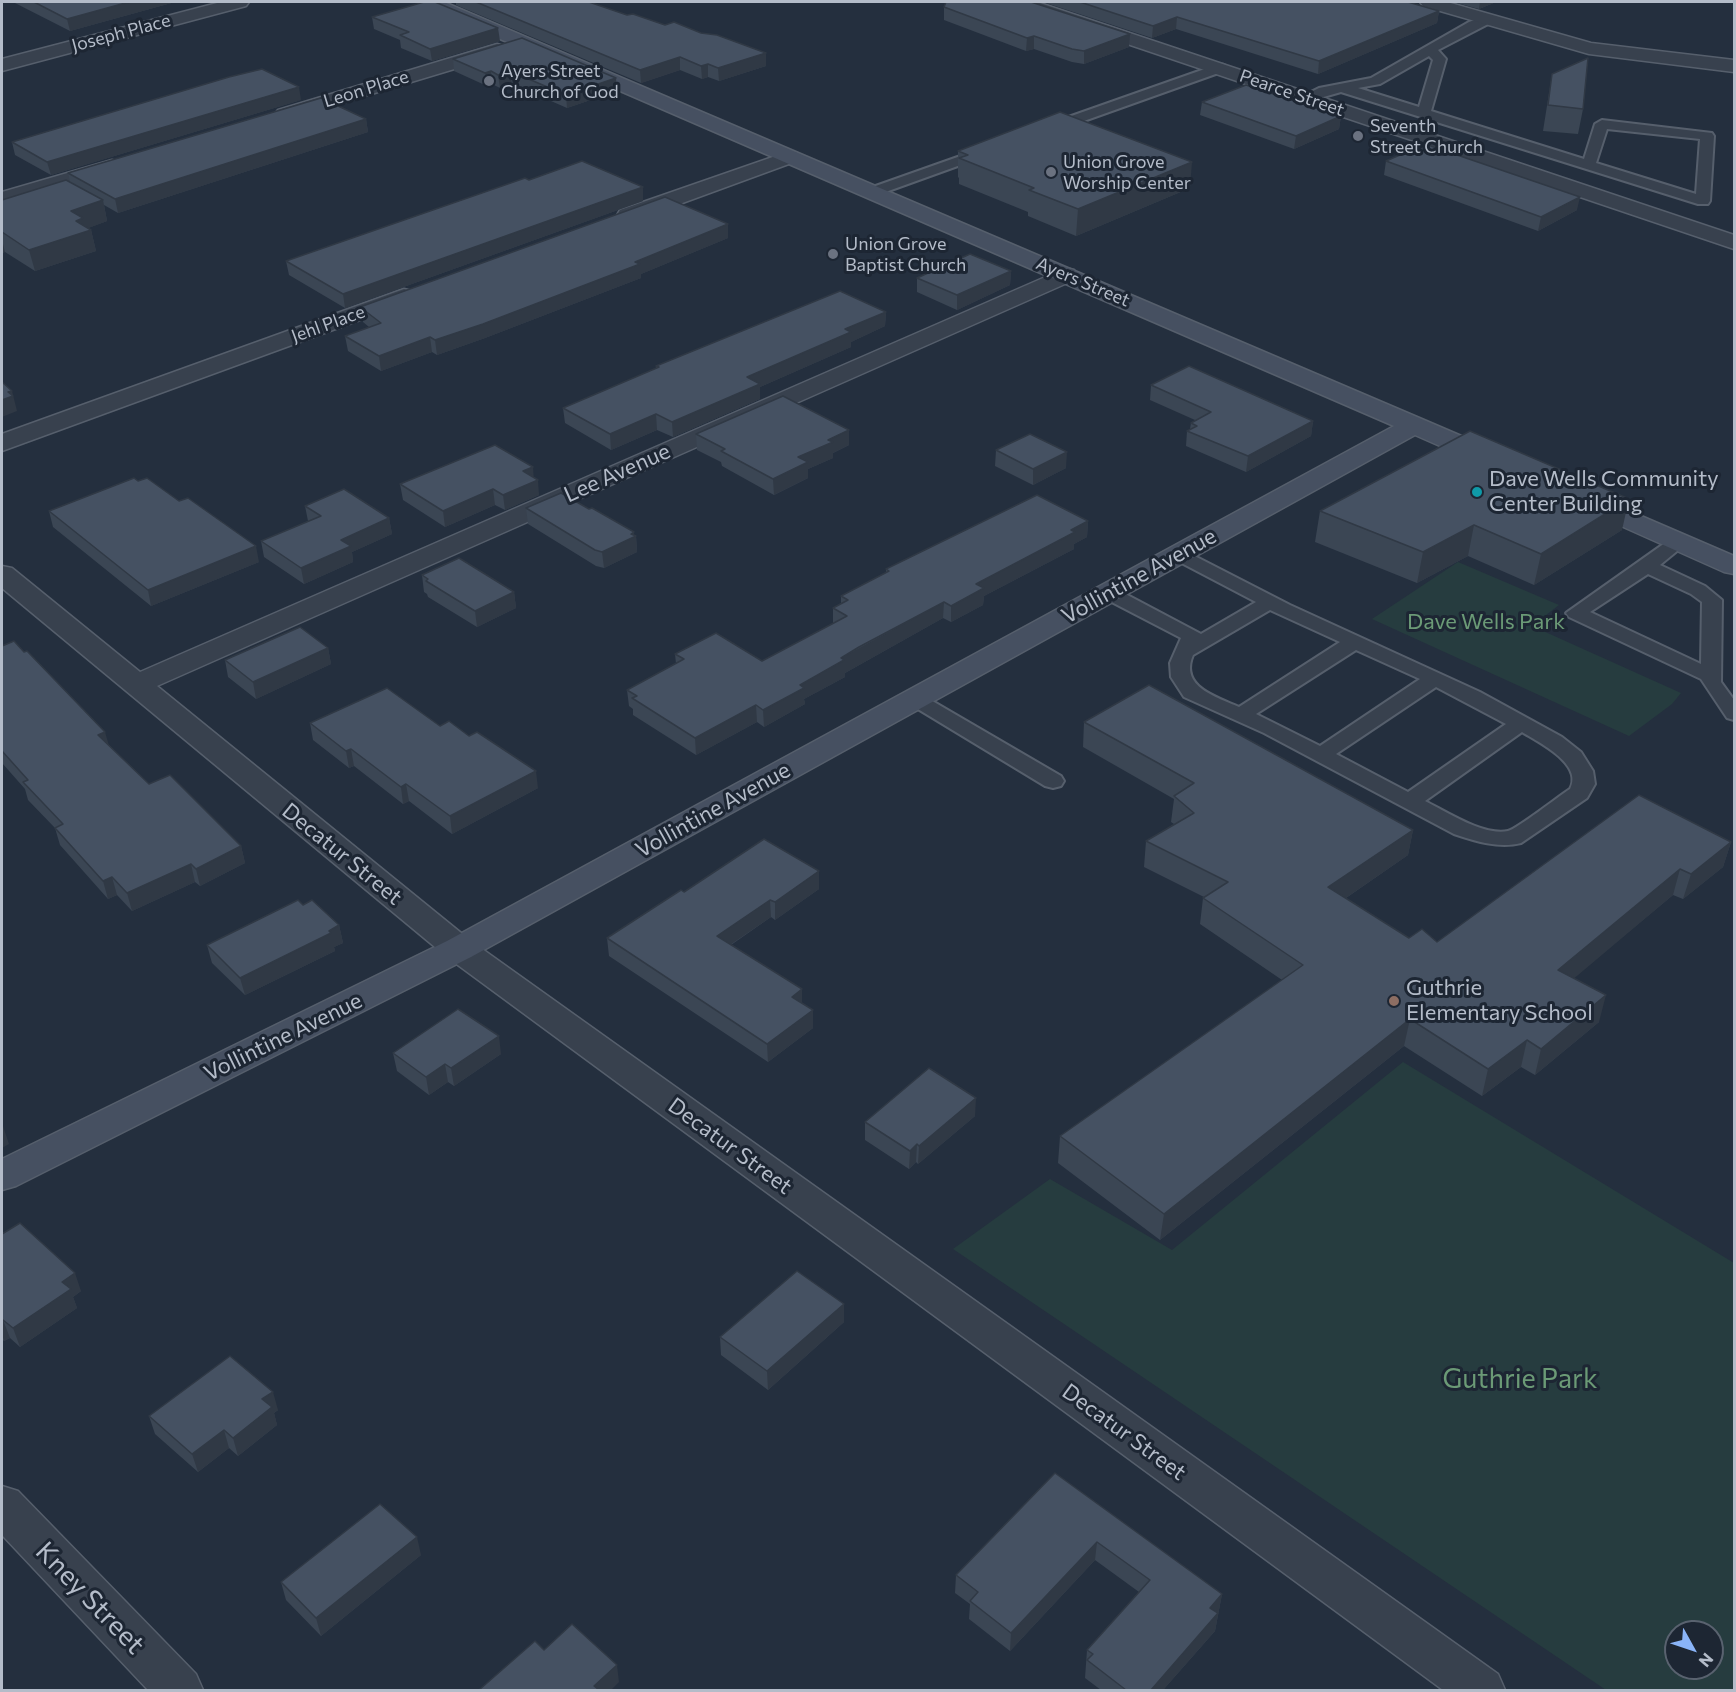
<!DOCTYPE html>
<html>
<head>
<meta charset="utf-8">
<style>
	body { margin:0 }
	#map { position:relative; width:1736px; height:1692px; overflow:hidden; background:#242f3e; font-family:Commissioner,sans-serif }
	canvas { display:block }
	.frame { position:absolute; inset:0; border:3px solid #b4bcc9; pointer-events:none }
	.north { position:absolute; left:1664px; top:1620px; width:60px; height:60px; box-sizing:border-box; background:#1d2633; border:2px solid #59626f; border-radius:50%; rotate:130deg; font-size:16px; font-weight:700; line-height:24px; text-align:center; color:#b4bcc9 }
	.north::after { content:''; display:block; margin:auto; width:21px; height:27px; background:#8ab4f8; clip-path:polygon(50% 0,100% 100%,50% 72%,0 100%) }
</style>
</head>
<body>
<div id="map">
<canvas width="1736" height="1692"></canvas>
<div class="frame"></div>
<div class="north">N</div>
</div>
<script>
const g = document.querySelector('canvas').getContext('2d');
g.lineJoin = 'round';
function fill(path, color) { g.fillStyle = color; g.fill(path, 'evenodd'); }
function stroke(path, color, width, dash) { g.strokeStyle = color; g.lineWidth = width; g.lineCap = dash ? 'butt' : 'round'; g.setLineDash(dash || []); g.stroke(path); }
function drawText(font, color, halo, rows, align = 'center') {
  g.font = font + ' Commissioner,sans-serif'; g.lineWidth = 6; g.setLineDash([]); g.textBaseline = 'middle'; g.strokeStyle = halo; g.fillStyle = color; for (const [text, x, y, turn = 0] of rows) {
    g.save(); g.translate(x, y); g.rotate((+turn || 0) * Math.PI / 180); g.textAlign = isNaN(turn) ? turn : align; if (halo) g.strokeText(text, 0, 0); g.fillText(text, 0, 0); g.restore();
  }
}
const green = new Path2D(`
	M1458,562L1559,605L1532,626L1681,693L1672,704L1629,736L1372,619Z
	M1403,1062L1734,1263V1690H1606L953,1249L1050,1179L1172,1250ZM1676,1632H1712V1668H1676Z`);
const lane = new Path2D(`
	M1488,15L1492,16L1494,19L1492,22L1438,50L1446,59L1431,111L1584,159L1595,124L1602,120L1712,133L1714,136L1710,201L1708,204H1698L1341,92L1306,102L1299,98L1319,88L1371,78L1469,22ZM1429,56L1433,60L1419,107L1358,88L1380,84ZM1607,129L1700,139L1696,194L1596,163Z
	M1219,64L1224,65L1225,68L1224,71L1053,132H1043L1041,129L1043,126Z
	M986,147L991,148L993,151L991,154L880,194H870L868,191L870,188Z
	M1679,536L1686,538L1688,542L1660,565L1705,586L1722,600L1721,682L1734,700V720L1727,718L1701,679L1569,617L1566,613L1672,538ZM1648,574L1691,594L1702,602L1701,664L1590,612Z
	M1179,548L1290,605L1480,692L1562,737L1581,752L1593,771L1595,784L1587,798L1521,843C1499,849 1475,841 1454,834L1264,733L1184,697L1171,677L1170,663L1181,638L1102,597L1099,593L1102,589H1116L1201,634L1256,602L1172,558L1170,554L1172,550ZM1270,610L1340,642L1239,707C1217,697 1179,687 1193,655ZM1356,650L1420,679L1320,746L1256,714ZM1436,687L1506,724L1408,792L1336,754ZM1522,732C1538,742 1584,764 1570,789C1559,796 1517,829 1508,831C1483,836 1447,812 1425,801Z
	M915,693L922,695L1061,776L1064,781L1061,786L1053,788L1045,786L908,703L905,699L908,695Z`);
const street = new Path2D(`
	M221,2H249L246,6L2,71V59Z
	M1012,2H1037L1734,235V249L1015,6Z
	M1420,2H1447L1591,43L1734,60V72L1589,54L1423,6Z
	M497,44L504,46L506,50L504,54L292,118H278L275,114L278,110Z
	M790,151L797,153L800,157L797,161L636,220L628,221L620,220L617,215L620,210Z
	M112,160L119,162L122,166L119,170L2,205V192Z
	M1066,268L1074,270L1077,275L1074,280L157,686L471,941L1498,1674L1505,1690H1443L447,957L2,588V566L12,568L140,672Z
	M404,289L412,291L416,296L412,301L2,451V434Z
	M2,1486L18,1491L196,1674L203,1690H148L2,1535Z`);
const secondary = new Path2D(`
	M421,2H444L1424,420L1501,453L1505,459L1501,465L1492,467L1483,465L1415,435L471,957L16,1186L2,1190V1159L447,941L1394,426L424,6Z
	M1583,491L1734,556V574L1724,572L1574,505L1570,499L1574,493Z`);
const wall = new Path2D(`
	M13,2H175L70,31Z
	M456,2H589L766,66L719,81L708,77L702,79L680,70L641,83L456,5Z
	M1043,2H1408L1439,11L1437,23L1318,74L1176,29L1152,38Z
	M1453,2H1496L1479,9Z
	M944,7L1129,47L1084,64L1072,62L1034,49L1026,51L944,20Z
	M372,17L500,41L432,61L401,48L400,40L374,29Z
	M453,59L617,91L567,108L512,84L500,88L492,84L487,86L454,71Z
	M1552,74L1583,109L1578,134L1543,131Z
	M301,100L51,175L15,155L12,142Z
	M1202,102L1341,116L1339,129L1294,149L1200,115Z
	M366,119L368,132L118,213L104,205L107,221L88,228L91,230L96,251L35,271L5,252L2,253V200L70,182L68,173Z
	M958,151L1190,188L1076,236L1028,216V212L959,184V178L958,177Z
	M1386,161L1577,210L1538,231L1384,175Z
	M529,180L643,187V201L345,308L289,275L286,261Z
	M728,224V238L641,274V278L485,338L437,355L432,352L381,371L348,351L345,336L369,327L363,322L360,307Z
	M1011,271L1010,285L957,310L917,292V278Z
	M886,312L885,326L851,342V347L760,387V399L673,437L657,430L611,450L565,423L563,408L656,369V366Z
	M1151,385L1313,421L1311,436L1246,472L1186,446L1187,431L1190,429L1191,423L1195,420L1150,400Z
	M696,434L849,445L833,453V458L808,469V478L774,495L722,466L721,462L697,450Z
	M996,450L1066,468L1033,485L995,466Z
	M534,477L539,495L505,510L495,505L445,527L403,500L400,484Z
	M305,506L389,518L392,534L352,552L353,562L304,584L264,557L261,541L308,521Z
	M526,508L634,535L636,536L637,552L604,568L596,566L528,524Z
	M49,511L259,562L151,606L53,527Z
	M1320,511L1622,530L1534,585L1468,556L1417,583L1315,542Z
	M1088,521L1087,537L1074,544V549L984,596L983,605L951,622L943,618L845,673V677L804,699L805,704L764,727L757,722L696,755L633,715V709L629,706L627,690L676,664L675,654L762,661L833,624V608L841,603V596L886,573V569Z
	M422,575L514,592L516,608L477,627L428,597L427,594L424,592Z
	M2,646L109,745L149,784L241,846L245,863L200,886L195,882L132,911L117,895L108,899L60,845L55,828L28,800L25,789L2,763Z
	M328,648L331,664L256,699L228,677L225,660Z
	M1084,722L1413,830L1408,855L1346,898L1409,938L1437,942L1731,842L1723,867L1683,899L1673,895L1573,978L1599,1022L1535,1075L1521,1067L1482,1096L1404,1046L1160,1240L1058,1163L1060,1136L1282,980L1200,924L1203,898L1204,897L1144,867L1146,841L1174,824L1171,822L1174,799L1083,747Z
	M310,723L440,726L538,788L452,834L409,801L403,804L354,766L349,768L313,740Z
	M819,889L775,920L771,917L731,945L802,989V1003L813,1010V1028L768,1062L609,956L607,938L684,892Z
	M303,905L339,925L343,943L334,947L335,951L245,995L212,963L207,945Z
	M393,1053L501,1054L454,1086L448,1082L429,1095L397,1071Z
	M975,1116L918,1164L916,1162L909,1169L865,1140V1122Z
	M2,1234L81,1291L73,1297L77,1308L20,1347L10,1338L4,1341L2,1339Z
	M844,1304V1322L768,1390L721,1355L720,1337Z
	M278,1410L274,1413L277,1425L238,1456L229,1448L198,1472L155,1434L149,1416Z
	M1055,1473L1222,1594L1215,1631L1163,1690H1101L1085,1678L1087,1650L1139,1592L1095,1560L1010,1651L969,1619L970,1604L955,1593L956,1575Z
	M421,1555L321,1636L286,1600L281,1582Z`);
const shadedWall = new Path2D(`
	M129,2H175L70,31L67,19Z
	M1480,2H1496L1479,9Z
	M1439,11L1437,23L1318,74L1319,61Z
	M1177,17L1176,29L1152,38L1153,26Z
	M498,28L500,41L432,61L430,49Z
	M1130,34L1129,47L1084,64V51Z
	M1034,36V49L1026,51L1027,38Z
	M766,53V66L719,81L718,68Z
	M680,57V70L641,83L640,70Z
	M708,64V77L702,79L701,66Z
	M491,71L492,84L487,86L485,73Z
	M510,71L512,84L500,88L498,75Z
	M616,78L617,91L567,108L566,95Z
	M299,87L301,100L51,175L47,162Z
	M1341,116L1339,129L1294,149L1296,136Z
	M366,119L368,132L118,213L115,199Z
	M1192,162L1190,188L1076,236L1078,209Z
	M643,187V201L345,308L343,294Z
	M1580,197L1577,210L1538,231L1541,217Z
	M103,200L107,221L86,229L91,230L96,251L35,271L29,250L71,211Z
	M728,224V238L641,274V278L485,338L437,355L435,340L635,262Z
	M2,240L5,252L2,253Z
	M1011,271L1010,285L957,310V295Z
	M886,312L885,326L851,342V347L760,387V399L673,437L672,422L747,377L845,329Z
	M430,337L432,352L381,371L379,356Z
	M12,391L17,411L2,417V400L8,392Z
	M656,414L657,430L611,450L610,434Z
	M1313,421L1311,436L1246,472L1248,456Z
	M849,430V445L833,453V458L808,469V478L774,495L773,479L798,457L828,440Z
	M1067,452L1066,468L1033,485V469Z
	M533,467L534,481L538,480L539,495L505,510L503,495L523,471Z
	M493,489L495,505L445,527L443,511Z
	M1629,499L1622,530L1534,585L1541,554Z
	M389,518L392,534L352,552L353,562L304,584L301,568L341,540Z
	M1088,521L1087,537L1074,544V549L984,596L983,605L951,622V606L976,584Z
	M1474,525L1468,556L1417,583L1423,552Z
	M634,532V537L636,536L637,552L604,568L602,552Z
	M256,546L259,562L151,606L148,590Z
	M514,592L516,608L477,627L475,611Z
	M944,602L943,618L845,673V677L804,699L805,704L764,727L763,710L841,658Z
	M328,648L331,664L256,699L253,682Z
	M756,705L757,722L696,755L695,738Z
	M105,732L110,749L98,735Z
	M351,749L354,766L349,768L346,751Z
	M536,771L538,788L452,834L450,816Z
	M406,784L409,801L403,804L401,787Z
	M1413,830L1408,855L1324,913L1328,887Z
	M1731,842L1723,867L1683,899L1691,874Z
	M241,846L245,863L200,886L196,869Z
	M191,864L195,882L132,911L127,893Z
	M1680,869L1673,895L1552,997L1558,970Z
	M819,871V889L775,920V902Z
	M112,877L117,895L108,899L103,881Z
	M770,900L771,917L718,953L717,936Z
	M339,925L343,943L334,947L335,951L245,995L240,978Z
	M802,989V1007L792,997Z
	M1606,995L1599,1022L1535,1075L1541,1049Z
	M813,1010V1028L768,1062L767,1044Z
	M1410,1019L1404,1046L1160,1240L1164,1214Z
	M499,1036L501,1054L454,1086L451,1068Z
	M1527,1040L1521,1067L1482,1096L1488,1069Z
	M445,1064L448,1082L429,1095L426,1077Z
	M976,1098L975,1116L918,1164L919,1146Z
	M3,1126L9,1144L2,1148V1126Z
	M917,1144L916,1162L909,1169L910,1151Z
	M75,1273L81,1291L73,1297L77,1308L20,1347L13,1328L62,1282Z
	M844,1304V1322L768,1390L767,1371Z
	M2,1320H3L10,1338L4,1341L2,1334Z
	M273,1392L278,1410L274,1413L277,1425L238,1456L233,1438L262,1399Z
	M224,1430L229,1448L198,1472L192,1454Z
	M417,1537L421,1555L321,1636L316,1618Z
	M1097,1542L1095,1560L1010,1651L1011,1633Z
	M1222,1594L1215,1631L1163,1690H1151L1210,1608Z
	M617,1665L619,1682L611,1690H595L594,1686Z`);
const building = new Path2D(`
	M34,2H129L67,19Z
	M424,2H435L498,28L430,49L400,35L409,32L372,17Z
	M476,2H589L627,15L633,14L665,25L674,22L701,33L717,35L766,53L718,68L708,64L701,66L680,57L640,70Z
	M946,2H1031L1130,34L1084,51L1072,49L1034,36L1027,38L944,7Z
	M1080,2H1408L1439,11L1319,61L1177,17L1153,26Z
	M522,38L616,78L566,95L510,71L498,75L491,71L485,73L453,59Z
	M1588,58L1583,109L1548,105L1552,74Z
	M262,69L299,87L47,162L12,142L229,77Z
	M1246,85L1341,116L1296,136L1202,102Z
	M321,98L366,119L115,199L68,173Z
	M1060,112L1192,162L1078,209L1029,190L1034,188L959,158L968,155L958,151Z
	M1425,144L1580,197L1541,217L1386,161Z
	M582,161L643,187L343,294L286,261L525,178L529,180Z
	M66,180L103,200L71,211L83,218L76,221L91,230L29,250L2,232V200Z
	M665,197L728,224L635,262L640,264L483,324L435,340L430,337L379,356L345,336L381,323L360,307Z
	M970,254L1011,271L957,295L917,278Z
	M840,291L886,312L845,329L851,332L747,377L760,384L672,422L656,414L610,434L563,408L659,367L656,366Z
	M1189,366L1313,421L1248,456L1187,431L1197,426L1191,423L1211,412L1151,385Z
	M2,382L12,391L8,392L13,396L2,400Z
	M783,396L849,430L828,440L833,442L798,457L808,462L773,479L721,451L725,449L696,434Z
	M1470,431L1629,499L1541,554L1474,525L1423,552L1320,511Z
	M1030,434L1067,452L1033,469L996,450Z
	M495,445L533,467L523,471L538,480L503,495L493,489L443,511L400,484Z
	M134,478L138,481L147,478L179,501L188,498L256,546L148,590L49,511Z
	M344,489L389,518L341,540L351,546L301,568L261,541L321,516L305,506Z
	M561,493L589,509L592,508L634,532L631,534L636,536L602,552L595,550L526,508Z
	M1037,495L1088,521L1071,530L1075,532L976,584L984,588L951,606L944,602L859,647L841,658L844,660L800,685L804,688L763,710L756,705L695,738L632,698L637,696L627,690L684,659L675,654L716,633L762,661L847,616L833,608L848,600L841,596L889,571L886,569Z
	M459,558L514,592L475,611L426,581L428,579L422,575Z
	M300,627L328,648L253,682L225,660Z
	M14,641L24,652L27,651L105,732L98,735L149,784L170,775L241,846L196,869L191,864L127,893L112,877L103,881L55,828L63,824L23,782L28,780L2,751V646Z
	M1149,685L1413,830L1328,887L1409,938L1422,929L1437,942L1639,795L1731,842L1691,874L1680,869L1558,970L1606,995L1541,1049L1527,1040L1488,1069L1410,1019L1164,1214L1060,1136L1303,965L1203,898L1228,882L1146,841L1194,813L1174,796L1194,783L1084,722Z
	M387,688L440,726L449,721L469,736L477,732L536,771L450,816L406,784L401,787L351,749L346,751L310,723Z
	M764,839L819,871L775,902L770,900L717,936L802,989L792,997L813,1010L767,1044L607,938L681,890L684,892Z
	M298,900L303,905L312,900L339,925L329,931L331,933L240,978L207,945Z
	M458,1009L499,1036L451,1068L445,1064L426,1077L393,1053Z
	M929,1068L976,1098L919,1146L917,1144L910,1151L865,1122Z
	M20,1223L75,1273L62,1282L71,1289L13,1328L3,1320H2V1234Z
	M797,1271L844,1304L767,1371L720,1337Z
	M230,1356L273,1392L262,1399L272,1407L233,1438L224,1430L192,1454L149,1416Z
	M1055,1473L1222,1594L1210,1608L1218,1613L1151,1690H1126L1087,1660L1093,1654L1087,1650L1150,1580L1097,1542L1011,1633L970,1601L978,1592L956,1575Z
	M380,1504L417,1537L316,1618L281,1582Z
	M572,1624L617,1665L594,1686L599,1690H479L535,1641L544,1650Z`);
const markers = [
	[489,81,6,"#6b7280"],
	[1358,136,6,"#6b7280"],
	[1051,172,6,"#6b7280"],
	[833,254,6,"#6b7280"],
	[1477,492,6,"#0f9aa8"],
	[1394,1001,6,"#8d6e63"]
];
const farStreetnames = [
	["Joseph Place",121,33,-15],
	["Leon Place",366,89,-17],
	["Pearce Street",1292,93,19],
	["Ayers Street",1083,282,23],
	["Jehl Place",328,324,-20]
];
const farPoinames = [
	["Ayers Street",501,71],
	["Church of God",501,92],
	["Seventh",1370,126],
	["Street Church",1370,147],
	["Union Grove",1063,162],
	["Worship Center",1063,183],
	["Union Grove",845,244],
	["Baptist Church",845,265]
];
const streetNames = [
	["Lee Avenue",617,473,-24],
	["Vollintine Avenue",1139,576,-29],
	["Vollintine Avenue",713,810,-29],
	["Decatur Street",342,854,39],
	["Vollintine Avenue",283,1037,-26],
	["Decatur Street",730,1146,36],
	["Decatur Street",1124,1432,36]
];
const poiNames = [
	["Dave Wells Community",1489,479],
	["Center Building",1489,504],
	["Guthrie",1406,988],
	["Elementary School",1406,1013]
];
const parkNames = [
	["Dave Wells Park",1486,622]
];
const nearParknames = [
	["Guthrie Park",1520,1379]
];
const nearStreetnames = [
	["Kney Street",90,1598,46]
];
fill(green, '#263c3f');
stroke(lane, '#565f6c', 4);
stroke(street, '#565f6c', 3);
stroke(secondary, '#565f6c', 3);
fill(lane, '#38414e');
fill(street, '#38414e');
fill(secondary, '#465061');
fill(wall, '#3b4654');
fill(shadedWall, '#303945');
fill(building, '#455162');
stroke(building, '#303945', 1.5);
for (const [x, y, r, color] of markers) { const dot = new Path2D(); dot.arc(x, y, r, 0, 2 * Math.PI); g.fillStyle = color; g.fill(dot); stroke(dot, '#1d2633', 2); }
drawText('18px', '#b4bcc9', '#1d2633', farStreetnames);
drawText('18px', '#b4bcc9', '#1d2633', farPoinames, 'left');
drawText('22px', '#b4bcc9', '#1d2633', streetNames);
drawText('22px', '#b4bcc9', '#1d2633', poiNames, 'left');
drawText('22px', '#6b9a76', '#1d2633', parkNames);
drawText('27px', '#6b9a76', '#1d2633', nearParknames);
drawText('27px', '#b4bcc9', '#1d2633', nearStreetnames);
</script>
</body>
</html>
